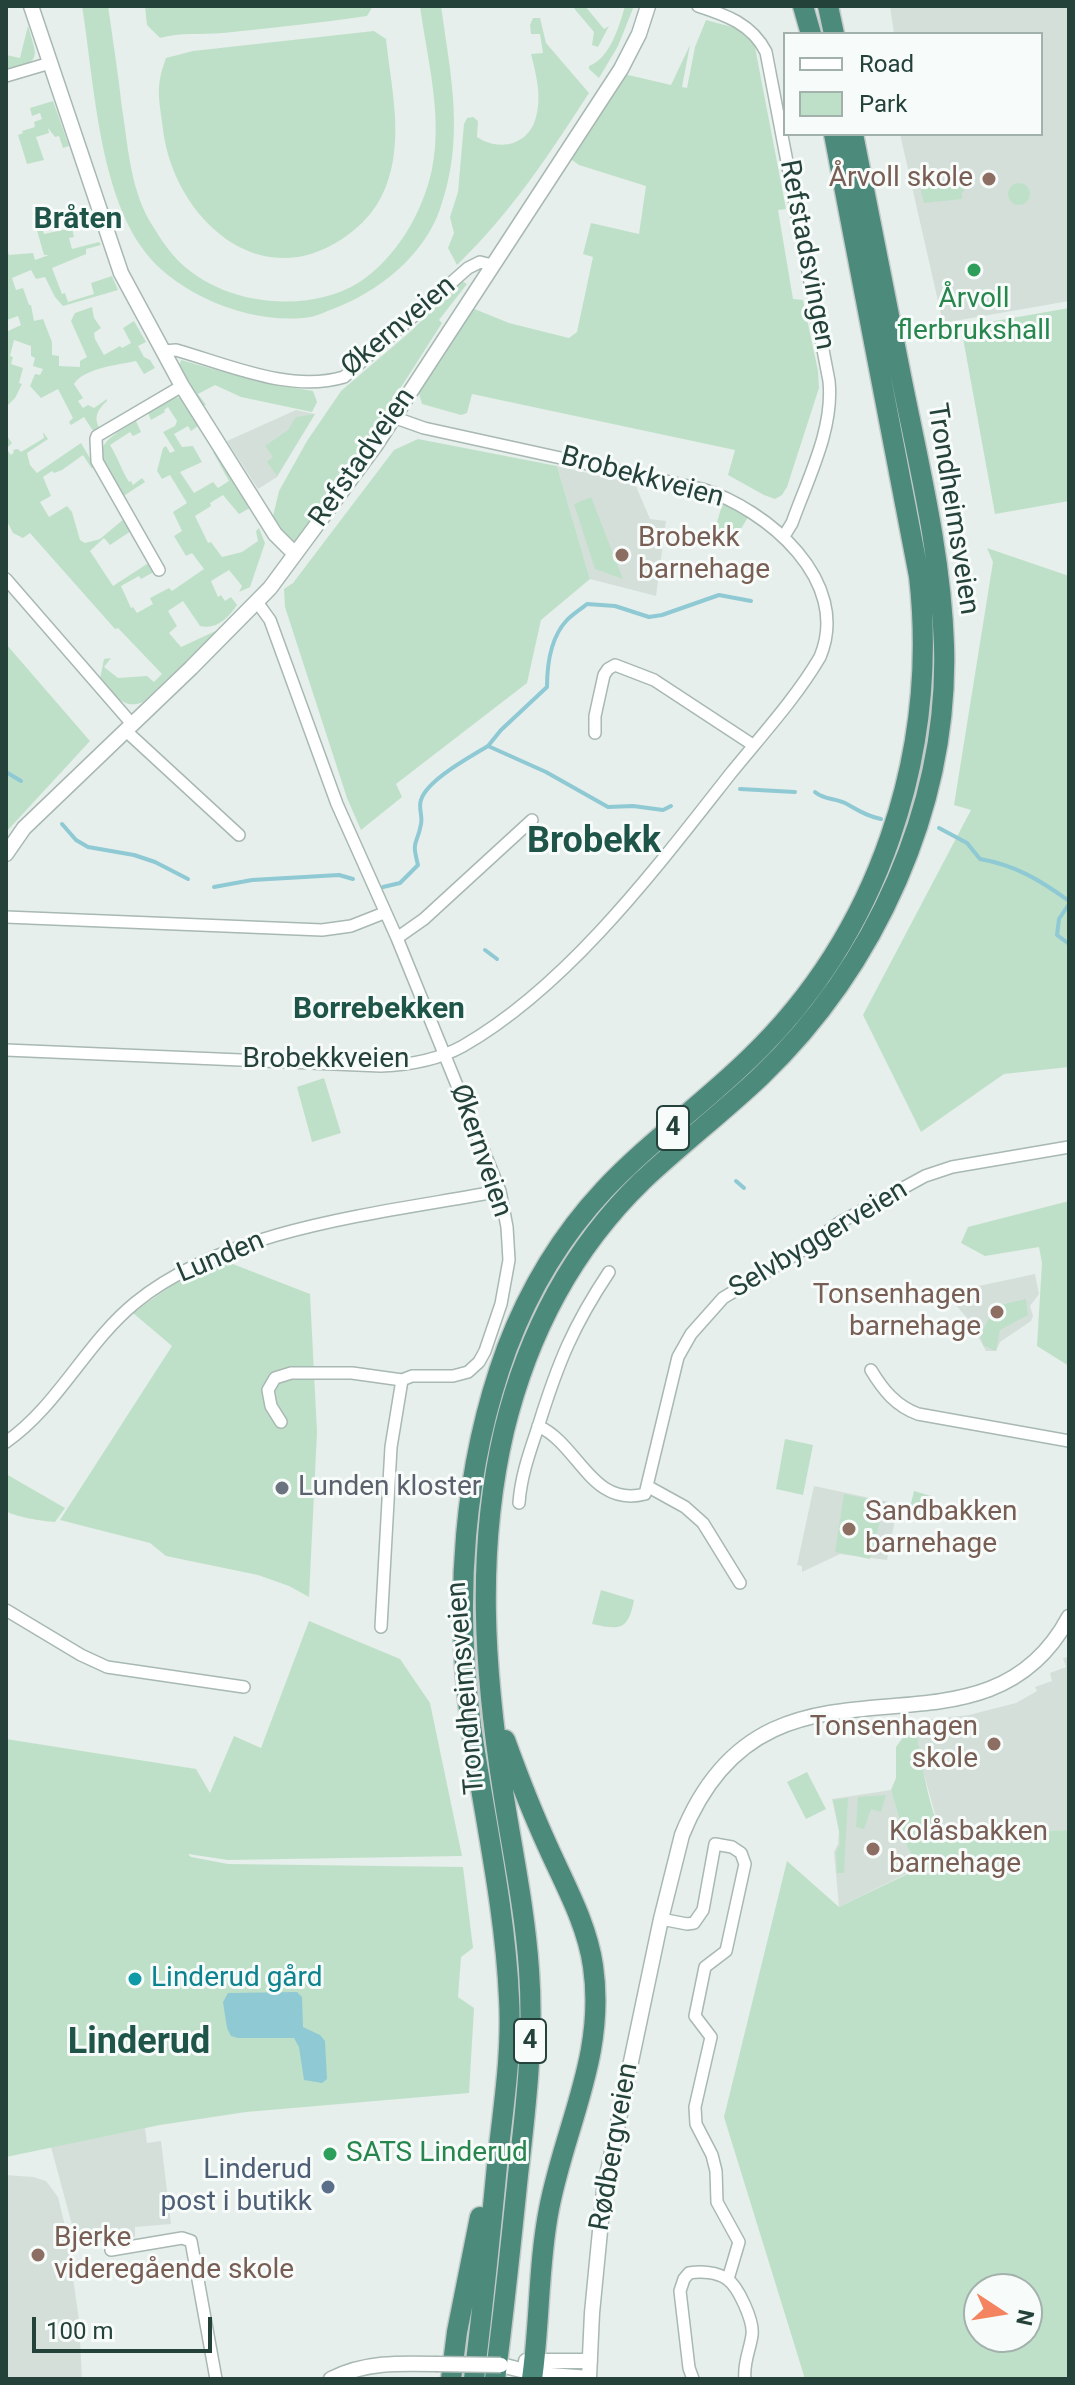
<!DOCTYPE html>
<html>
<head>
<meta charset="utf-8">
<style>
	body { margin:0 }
	#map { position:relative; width:1075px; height:2385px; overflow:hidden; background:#e6efeb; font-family:Roboto,sans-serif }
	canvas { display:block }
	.frame { position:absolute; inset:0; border:8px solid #24423a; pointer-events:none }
	.legend { position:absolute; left:783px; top:32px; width:260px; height:104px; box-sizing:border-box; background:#f7fbf9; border:2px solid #a3b1ad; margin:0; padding:10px 14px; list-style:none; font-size:24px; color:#24423a }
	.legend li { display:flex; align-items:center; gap:16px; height:40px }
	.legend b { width:40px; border:2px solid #a3b1ad }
	.north { position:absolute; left:963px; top:2273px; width:80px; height:80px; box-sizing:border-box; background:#f7fbf9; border:2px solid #a3b1ad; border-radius:50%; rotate:102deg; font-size:22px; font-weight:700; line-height:32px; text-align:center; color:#24423a }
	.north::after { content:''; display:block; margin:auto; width:28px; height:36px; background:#f4845f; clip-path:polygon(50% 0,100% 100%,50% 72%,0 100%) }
	.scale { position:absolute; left:32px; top:2317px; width:180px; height:36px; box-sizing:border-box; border:4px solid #24423a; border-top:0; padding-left:10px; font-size:24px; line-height:28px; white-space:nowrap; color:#24423a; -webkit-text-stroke:6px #f7fbf9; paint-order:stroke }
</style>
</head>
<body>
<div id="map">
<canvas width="1075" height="2385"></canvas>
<div class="frame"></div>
<ul class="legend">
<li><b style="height:10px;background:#fff"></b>Road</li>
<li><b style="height:22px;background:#bfe0c8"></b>Park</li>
</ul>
<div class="north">N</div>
<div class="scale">100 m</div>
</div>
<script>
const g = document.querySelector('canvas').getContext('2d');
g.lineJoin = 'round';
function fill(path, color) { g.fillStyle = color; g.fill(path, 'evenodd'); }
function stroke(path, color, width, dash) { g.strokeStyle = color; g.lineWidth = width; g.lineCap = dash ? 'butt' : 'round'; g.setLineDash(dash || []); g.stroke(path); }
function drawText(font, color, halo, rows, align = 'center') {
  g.font = font + ' Roboto,sans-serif'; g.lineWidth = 6; g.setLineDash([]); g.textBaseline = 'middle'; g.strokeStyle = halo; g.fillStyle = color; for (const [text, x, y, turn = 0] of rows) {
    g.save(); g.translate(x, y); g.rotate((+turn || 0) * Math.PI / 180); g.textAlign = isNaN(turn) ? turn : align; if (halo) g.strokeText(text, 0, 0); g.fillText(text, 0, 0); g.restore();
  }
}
const built = new Path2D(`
	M890,6H1069V301L943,323L900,134H1041V34H894Z
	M296,410L315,414L277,477L258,489L227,441Z
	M557,466L635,484L650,519L666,521L656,596L590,579Z
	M1035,1274L1039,1294L1030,1306L1033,1316L1031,1321L1000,1342L996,1351H986L971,1323L946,1293Z
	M814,1486L898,1504L887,1560L840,1554L802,1572V1566L797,1565Z
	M1069,1657V1830L952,1834L945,1831L937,1821L922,1767L915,1721L969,1715L1016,1703L1037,1691L1035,1687L1052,1681L1050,1673L1066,1667L1063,1658Z
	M891,1790L907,1847L920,1867L839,1907L834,1852L838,1844L839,1831L832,1799Z
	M145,2128L147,2143L161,2141L171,2224L135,2227V2237L78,2247L51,2147Z
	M6,2175L33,2177L46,2181L58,2197L66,2230L79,2320L82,2379H6Z`);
const green = new Path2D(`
	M82,6H108C113,40 118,74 122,108C128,146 130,185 149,220C156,231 164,245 173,255C215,304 303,316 358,283C396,259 423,212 432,169C443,115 427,59 420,6H441C451,78 465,138 440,209C424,256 378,292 333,309C326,311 318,316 310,317C252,326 172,294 140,245C98,182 94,80 82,6Z
	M145,6H373L367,16C319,23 271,28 223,33C202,35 180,32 160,38L147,25Z
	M572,6H585L604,29L609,26L598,47L592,45L594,32Z
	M625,6H634L618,46L599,78L589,69V66C610,58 619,27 625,6Z
	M533,18H540L546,43L589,93C549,155 510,214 457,265L448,248L454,233L450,217L458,192L464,124L467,118L473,117L478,121L477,137C500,152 529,145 536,117C542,96 536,74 531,54L543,53L540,34H531L530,25Z
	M706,20L743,30L754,42L786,209L778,210L793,299L803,300L818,371L819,388L787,487L782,495L775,499L764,495L728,475L735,450L472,394L467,413L461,415L422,404L418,390L472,308L509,323L569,338L577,332L593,257L583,254L591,223L639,234L646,186L579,165L569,158L624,74L671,85L690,45L682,87L687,88L695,47Z
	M28,26C38,60 42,60 6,71V55L20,58Z
	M374,31L386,39C390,78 400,121 393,160C387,195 372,219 342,239C257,296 173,215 163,129C159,97 155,88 166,58L193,51Z
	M53,101L69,146L63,148L59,136L55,137L48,128L49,133L36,137L44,160L27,164L18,135L23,133L22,131L35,127L34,122L42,119L40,113L32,116L30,108Z
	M958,178L965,191L962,192V199L924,203L921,192L923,184Z
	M1008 194a11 11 0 1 1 22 0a11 11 0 1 1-22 0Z
	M37,208L44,234L72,228L74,237L69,238L72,249L99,242L101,245L86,249V254L52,268L62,294L65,293L68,302L94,294L91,283L112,276L118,290L63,306L55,297L45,277L36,279L31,270L12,278L16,290L23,288L29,305H31L34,321L43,319L52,342V355L59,356V366L80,367V361L87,357L71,321L75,313L92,307L94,318L101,328L94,333L95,339L104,355L120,346L122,348L131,343L123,328L134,321L146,342L138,346L144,357L150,360L155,368L144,374L136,361C118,365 84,368 74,384L83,398L78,401L83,408L88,405L94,408L107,399V401C97,410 93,418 100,429L95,434L84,417L71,425L69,422L73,418L58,389L41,398L30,386L35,374L40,375L43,369L33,366L35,358L31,356V346L14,340L10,356L13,357L11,364L23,368L19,383L22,384L15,398L6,407V332L21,325L18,316L7,320L6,317V247L9,255L33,253L35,260L49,255H44L32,213Z
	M462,281L467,284L439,320L442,323L343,478L295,543L290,542L273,516L279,491L307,441L341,391L410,332Z
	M1069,308V501L995,514L961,327Z
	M181,360L259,382L313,391L317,402L312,412L241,397L215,385L198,394L206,405L202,406L179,368Z
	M175,397L181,398L198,426L191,431L188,426L174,434L182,447L193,446L202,462L180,472L194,493L213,482L218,488L229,481L213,452L217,451L247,498L250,508L239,514L223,495L210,503L211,506L195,516L208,543L211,542L222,557L242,552L258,541L256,531L259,528L265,543L250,587L239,592L242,586L229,570L211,581L218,597L221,595L225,601L231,597L237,605C228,618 217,630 200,626L183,601L168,611L177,626L169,633L181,647L220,629L143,702C123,711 112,692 100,679L104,659L111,658L104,667L118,678L147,676L154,682L162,674L118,628L115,629L30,533L23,538L13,533L6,519V435L12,443L6,449L11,455L14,452L13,450L18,449L21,452L44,438L43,432L48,439L27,453L30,465L37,473L81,443L94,465L92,469L83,455L62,470L54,473L52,471L43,477L51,496L40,502L49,517L67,506L72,512L80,540L85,543L100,539L125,518L131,531L110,545L104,538L90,551L113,586L150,562L153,569L152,573L141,579L139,576L121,586L131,608L133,607L137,613L153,604L150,598L169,588L172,591L204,569L192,553L186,556L174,536L182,531L173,512L187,503L170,475L162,479L157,471L163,448L166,446L170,453L175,451L163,432L175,426L177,421L168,407L164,410L165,412L151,420L148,413Z
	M315,414L277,476L267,462L273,457L265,446L288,430L296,417Z
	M136,421L141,432L133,436L130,432L110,445C118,458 122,471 129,482L131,481L133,485L142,478L145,482L122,497C98,453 87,449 136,421Z
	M418,439L557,466L590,579L541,620L527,683L396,784L402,797L361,830L347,798L285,607L284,589L293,583L394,450Z
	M591,497L623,579L595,569L574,504Z
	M724,499L750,514L736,537L714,532Z
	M987,548L1069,576V1067L1004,1074L921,1132L863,1015L971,810L954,805L993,562Z
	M6,644L90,741L6,832Z
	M324,1078L341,1133L312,1142L297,1087Z
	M1069,1201V1366L1037,1346L1042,1263L1039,1247L985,1256L961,1243L968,1227Z
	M225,1261L310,1294L317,1432L309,1597L289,1586L258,1575L166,1556L150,1543L60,1520L172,1346L133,1313L182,1278Z
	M1026,1299L1028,1315L1000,1330L996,1351L984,1346L980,1335L996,1306Z
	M785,1439L813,1445L803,1495L776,1489Z
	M6,1474L65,1508L55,1522C42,1521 15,1517 6,1511Z
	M914,1491L931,1496L929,1508L937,1511L934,1522L908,1516Z
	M844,1494L885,1502L870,1559L835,1552Z
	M601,1590L634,1600C628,1631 620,1630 592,1624Z
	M309,1621L400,1659L430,1703L462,1856L228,1860L188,1854L191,1857L228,1864L463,1867L473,1948L461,1957L458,1997L474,2008L469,2093L246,2112L160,2125L6,2157V1739L196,1769L210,1793L234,1736L261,1748Z
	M915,1721C918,1741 929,1814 941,1828C944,1831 947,1832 952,1834L1069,1830V2379H805L724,2117L787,1861L839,1907L920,1868L907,1847L891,1790L896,1778V1747ZM979,2289H1027V2337H979Z
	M807,1772L826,1809L806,1819L787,1782Z
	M886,1795L881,1812L871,1809L864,1829L856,1827L858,1797Z
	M848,1798L844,1873H837L836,1852L840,1844L839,1831L833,1800Z`);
const water = new Path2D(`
	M297,1992L302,1997L303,2027L320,2035L325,2041L327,2079L322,2083L304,2080L299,2047L294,2038H238L231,2036L227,2028L223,2002L228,1993Z`);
const stream = new Path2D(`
	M488,746L501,730L547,687C547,665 551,637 567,620C573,614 581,609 587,604L615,606L649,617L662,615L719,595L751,601
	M6,772L21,781
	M740,789L795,792
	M815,792C824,800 835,798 845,803C858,810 866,816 881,819
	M62,824L76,840L88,847L134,855L155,862L188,879
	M939,828L967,843L980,859C1015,865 1040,880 1069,901
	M214,887L252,880L339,875L353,879
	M383,887L400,883L418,865C411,838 417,847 421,824C423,816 418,808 421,800C427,780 470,757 488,746L546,772L608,807L633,806L663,810L671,806
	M1069,904L1059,919L1057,935L1069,944
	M485,950L497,959
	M736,1181L744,1188`);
const minor = new Path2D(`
	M698,6C726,15 752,24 766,52L829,381C834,429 808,478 792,523L784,536
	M6,76L50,63
	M163,351L176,350C229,365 290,393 344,377L468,268L480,262L492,265
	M159,570L97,461L96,439L97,436L182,386
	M6,579L132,724
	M257,602L270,620L337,804L397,938L500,1191L507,1227L509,1260L501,1304L485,1351L479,1362L468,1372L453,1376H412L402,1380L352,1373H291L275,1378L268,1390L271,1406L281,1422
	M125,730L239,835
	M595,733V716L604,675L608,669L615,665L654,680L753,745
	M6,917L322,930L351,926L384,913
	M397,938L424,919L532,820
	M6,1050L381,1066C410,1065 438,1060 463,1046C568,986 657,867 731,773C761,736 796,698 820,657C852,581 767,509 702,489L424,428L393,417
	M871,1370C883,1390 896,1406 918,1414L1069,1441
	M538,1426C579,1444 591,1508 645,1494L678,1357L691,1334L723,1298L801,1251L839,1223L925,1176L952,1167L1069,1147
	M6,1442C58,1406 86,1343 135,1303C228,1227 384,1213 500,1191
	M647,1486L685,1507L703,1523L740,1583
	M519,1503C521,1475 530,1451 539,1424C558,1363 573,1326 609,1272
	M6,1610L81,1655L107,1667L244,1687
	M381,1627L391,1447L402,1380
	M661,1919L687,1924L694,1923L703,1910L715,1844L732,1847L741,1853L745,1864L726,1951L705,1967L695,2016L711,2037L695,2107L696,2124L712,2155L716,2171L717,2202L739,2242L728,2279
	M111,2250L182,2238L191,2241L216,2379
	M693,2379L689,2368L680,2291L684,2279L689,2273C701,2271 717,2272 727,2279C738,2286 754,2321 752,2335C750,2350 743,2363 745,2379`);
const tertiary = new Path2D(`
	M31,6L121,273L182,386L275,534L295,554
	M6,854L24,828L191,668L270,588L375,446L621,69L639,34L648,6
	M526,2361H590
	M501,2365L537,2374L589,2378L592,2313L604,2190L661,1919L682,1835C769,1618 979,1785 1069,1617
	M331,2379C365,2362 399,2363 436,2364`);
const trunk = new Path2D(`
	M803,6L811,34
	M828,6L834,34
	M505,1740C518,1776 532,1812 548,1847C565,1885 587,1924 593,1966C606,2055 565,2125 549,2209C538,2265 540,2323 532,2379
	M451,2379L457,2332L480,2217
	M474,2379C483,2304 491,2229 498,2155C504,2103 512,2050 509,1998C505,1907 484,1816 471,1726C454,1600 463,1468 507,1348C529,1290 562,1235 604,1190C649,1142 703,1104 750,1058C879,934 939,753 919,576L834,134
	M495,2379C504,2311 511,2243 518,2175C526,2107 534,2039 529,1970C525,1910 512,1850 503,1791C484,1670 476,1551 504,1431C527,1336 571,1250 642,1181C680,1145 722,1113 760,1077C875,967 949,806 944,645C941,552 918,462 900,371C884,292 869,213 853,134`);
const tertiaryBridge = new Path2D(`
	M436,2364L501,2365`);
const markers = [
	[989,179,8,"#8d6e63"],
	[974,270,8,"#2e9e5b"],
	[622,555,8,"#8d6e63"],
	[997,1312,8,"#8d6e63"],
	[282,1488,8,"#6b7280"],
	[849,1529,8,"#8d6e63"],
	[994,1744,8,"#8d6e63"],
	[873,1849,8,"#8d6e63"],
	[135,1979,8,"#0f9aa8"],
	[330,2154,8,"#2e9e5b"],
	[328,2187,8,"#5c6f8a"],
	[38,2255,8,"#8d6e63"]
];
const shields = [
	[673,1128,32],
	[530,2041,32]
];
const shieldNames = [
	["4",673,1128],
	["4",530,2041]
];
const educationNames = [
	["Årvoll skole",973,179,"right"],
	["Brobekk",638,539],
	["barnehage",638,571],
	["Tonsenhagen",981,1296,"right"],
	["barnehage",981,1328,"right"],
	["Sandbakken",865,1513],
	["barnehage",865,1545],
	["Tonsenhagen",978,1728,"right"],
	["skole",978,1760,"right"],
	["Kolåsbakken",889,1833],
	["barnehage",889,1865],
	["Bjerke",54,2239],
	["videregående skole",54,2271]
];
const streetNames = [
	["Refstadsvingen",806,255,79],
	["Økernveien",399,327,-40],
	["Refstadveien",363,458,-55],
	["Brobekkveien",642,478,15],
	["Trondheimsveien",952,509,81],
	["Brobekkveien",326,1060],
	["Økernveien",480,1151,71],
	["Selvbyggerveien",819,1240,-31],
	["Lunden",221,1258,-23],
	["Trondheimsveien",467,1688,-95],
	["Rødbergveien",615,2147,-80]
];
const leisureNames = [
	["Årvoll",974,300],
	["flerbrukshall",974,332],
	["SATS Linderud",346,2154,"left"]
];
const worshipNames = [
	["Lunden kloster",298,1488]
];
const cultureNames = [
	["Linderud gård",151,1979]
];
const serviceNames = [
	["Linderud",312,2171],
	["post i butikk",312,2203]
];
const neighbourhoodNames = [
	["Bråten",78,220],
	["Borrebekken",379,1010]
];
const districtNames = [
	["Brobekk",594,843],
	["Linderud",139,2044]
];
fill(built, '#d4dfda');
fill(green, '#bfe0c8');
fill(water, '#8ec9d4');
stroke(stream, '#8ec9d4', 4);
stroke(minor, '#a8b8b2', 14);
stroke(tertiary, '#a8b8b2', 17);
stroke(trunk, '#c2cac8', 23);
stroke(minor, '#fff', 11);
stroke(tertiary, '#fff', 14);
stroke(trunk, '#4c8a7c', 20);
stroke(tertiaryBridge, '#a8b8b2', 17, []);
stroke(tertiaryBridge, '#fff', 14);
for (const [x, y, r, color] of markers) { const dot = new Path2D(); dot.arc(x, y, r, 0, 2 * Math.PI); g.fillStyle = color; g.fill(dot); stroke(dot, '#f7fbf9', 3); }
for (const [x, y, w] of shields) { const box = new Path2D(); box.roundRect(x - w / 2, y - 22, w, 44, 6); g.fillStyle = '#f7fbf9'; g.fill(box); stroke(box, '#24423a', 2); }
drawText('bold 26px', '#24423a', null, shieldNames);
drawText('28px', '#785e54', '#f7fbf9', educationNames, 'left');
drawText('28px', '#24423a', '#f7fbf9', streetNames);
drawText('28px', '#27864d', '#f7fbf9', leisureNames);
drawText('28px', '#5b616d', '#f7fbf9', worshipNames, 'left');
drawText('28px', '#0d838f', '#f7fbf9', cultureNames, 'left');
drawText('28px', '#4e5e75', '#f7fbf9', serviceNames, 'right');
drawText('bold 30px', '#1f5548', '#f7fbf9', neighbourhoodNames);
drawText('bold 36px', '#1f5548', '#f7fbf9', districtNames);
</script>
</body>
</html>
